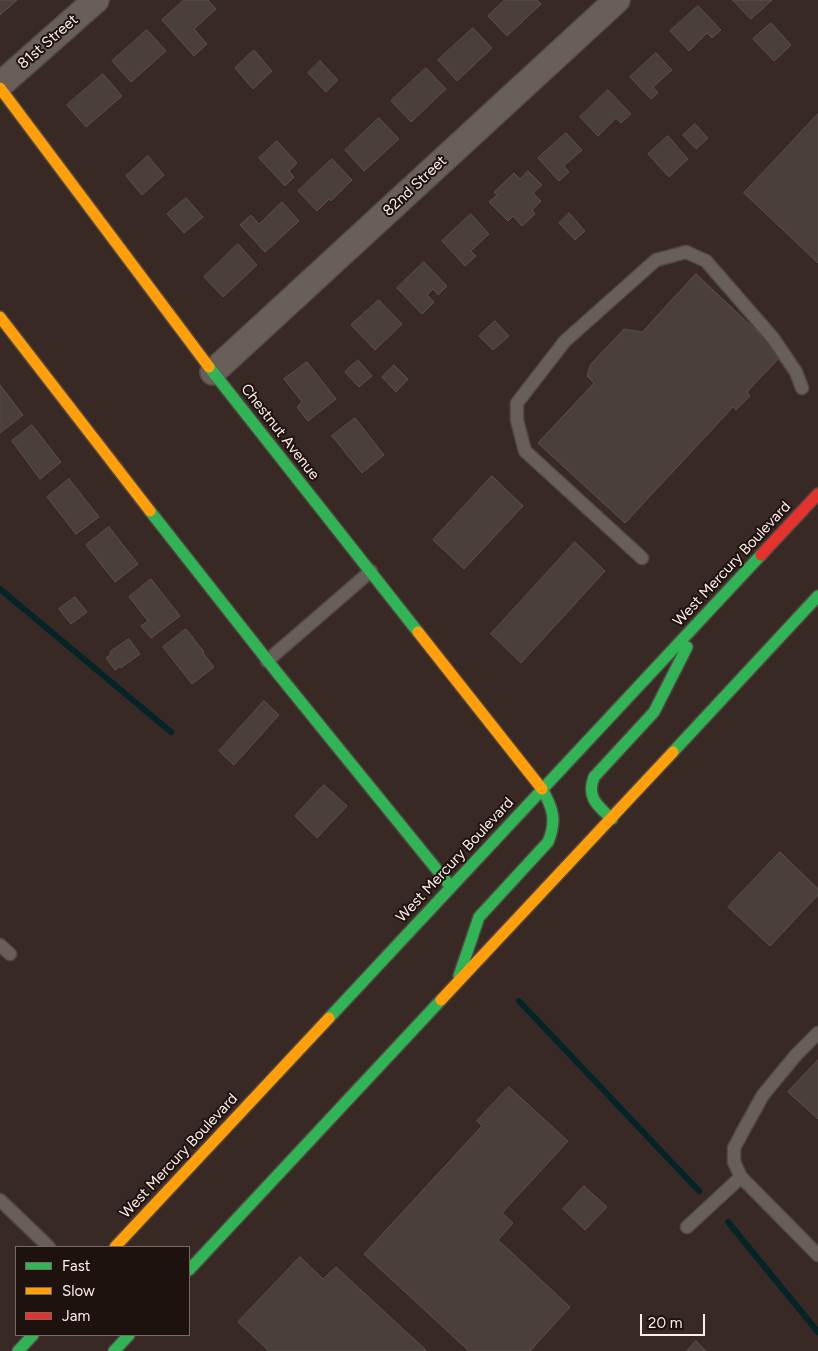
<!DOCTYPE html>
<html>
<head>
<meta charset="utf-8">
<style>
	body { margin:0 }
	#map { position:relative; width:818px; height:1351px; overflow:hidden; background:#382924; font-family:Figtree,sans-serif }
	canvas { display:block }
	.legend { position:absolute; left:15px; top:1246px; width:175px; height:90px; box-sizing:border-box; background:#1e120e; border:1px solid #786a66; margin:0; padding:6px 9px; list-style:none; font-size:15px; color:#feeee9 }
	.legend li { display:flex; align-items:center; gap:10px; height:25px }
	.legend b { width:25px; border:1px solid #786a66 }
	.scale { position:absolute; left:640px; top:1314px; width:65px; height:22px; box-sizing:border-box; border:2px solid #feeee9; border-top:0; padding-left:6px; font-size:15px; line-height:18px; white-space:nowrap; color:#feeee9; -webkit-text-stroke:4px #1e120e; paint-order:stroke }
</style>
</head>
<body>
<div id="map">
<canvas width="818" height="1351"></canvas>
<ul class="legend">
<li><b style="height:6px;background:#30b455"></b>Fast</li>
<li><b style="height:6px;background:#ff9f0a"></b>Slow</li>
<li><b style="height:6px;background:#e5322d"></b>Jam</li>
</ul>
<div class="scale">20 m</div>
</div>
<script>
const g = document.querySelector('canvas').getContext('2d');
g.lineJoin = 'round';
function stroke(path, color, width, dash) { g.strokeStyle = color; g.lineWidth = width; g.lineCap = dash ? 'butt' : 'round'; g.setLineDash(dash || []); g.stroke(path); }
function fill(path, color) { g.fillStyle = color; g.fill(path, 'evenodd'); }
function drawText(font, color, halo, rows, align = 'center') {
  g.font = font + ' Figtree,sans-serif'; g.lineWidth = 4; g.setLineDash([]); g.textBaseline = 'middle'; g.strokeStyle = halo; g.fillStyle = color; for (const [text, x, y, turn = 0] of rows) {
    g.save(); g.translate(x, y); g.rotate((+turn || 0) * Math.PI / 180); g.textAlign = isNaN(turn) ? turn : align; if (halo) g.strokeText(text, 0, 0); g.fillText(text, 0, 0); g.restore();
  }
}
const stream = new Path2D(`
	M0,589L171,732
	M519,1001L699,1191
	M728,1222L818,1332`);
const building = new Path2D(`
	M0,0H17L0,15Z
	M184,0H208L216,9L194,29L207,44L194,56L162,20Z
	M505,0H537L541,4L507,36L488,16Z
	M733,0H772L751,19Z
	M698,6L721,30L712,38L707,33L689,51L670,31Z
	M771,23L791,45L774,61L753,39Z
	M473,28L492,48L457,81L438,60Z
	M147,30L166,51L131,82L112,61Z
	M254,50L272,71L253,89L235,68Z
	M656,53L672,70L653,87L658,93L651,99L630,77Z
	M320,61L338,80L326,92L308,73Z
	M426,68L446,89L411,122L391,101Z
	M103,74L122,96L86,127L67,105Z
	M608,90L631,114L621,123L616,118L598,136L580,117Z
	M818,114V263L744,193Z
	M379,118L399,139L364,171L345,150Z
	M695,124L708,138L696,149L683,135Z
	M566,133L582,150L564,166L569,172L559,181L538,158Z
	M668,136L688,159L669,177L648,154Z
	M277,141L297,163L289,171L294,177L285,186L259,158Z
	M148,156L164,175L142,195L126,176Z
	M332,159L352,180L331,201L329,199L317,211L298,191Z
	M528,171L542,185L533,193L541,201L532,210L535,214L522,226L513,216L508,221L489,202L497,195L494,192L514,173L520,179Z
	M186,198L203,217L184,233L167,214Z
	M282,202L299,221L265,252L240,225L251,215L259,224Z
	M569,213L585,231L575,240L559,223Z
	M471,214L489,234L471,251L476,256L465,266L442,241Z
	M238,244L257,265L223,297L204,277Z
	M424,262L447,286L438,295L433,289L427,295L434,302L422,314L397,288Z
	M696,274L782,355L747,392L750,396L736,410L733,407L625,523L538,443L594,383L587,376L590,366L591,364L624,329L642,332Z
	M379,300L402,324L375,350L351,325Z
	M495,321L509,336L493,350L479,336Z
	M358,360L372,376L359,387L345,372Z
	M307,362L336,399L308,421L297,407L302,402L284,379Z
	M394,365L408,379L396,392L382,377Z
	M0,385L23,415L0,433Z
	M355,418L384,455L362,473L332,436Z
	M32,425L61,462L40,479L12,441Z
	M492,476L523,506L464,569L433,540Z
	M69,479L99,517L76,534L47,497Z
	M109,527L138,564L115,582L86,545Z
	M575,542L605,571L521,663L491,634Z
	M151,579L180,616L151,638L141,626L148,621L129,597Z
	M75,597L87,612L71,624L59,609Z
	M186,629L204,652L203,653L214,667L192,684L163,647Z
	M129,639L140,654L121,668L120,666L115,670L106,658L111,654L110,652Z
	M264,701L279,715L234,765L219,751Z
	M324,785L347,806L317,838L295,816Z
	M780,852L818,889V895L770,946L728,907Z
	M818,1060V1119L788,1092Z
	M509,1087L568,1141L502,1213L513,1223L498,1240L570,1307L530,1351H469L364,1254L482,1126L477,1121Z
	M584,1186L607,1207L585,1230L563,1209Z
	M300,1257L323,1279L336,1267L427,1351H269L238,1322Z
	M696,1341L706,1351H687Z`);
const lane = new Path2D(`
	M642,558L525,451L517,420V403L565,341L656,260L686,252L706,261L773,338L796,372L802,388
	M267,661L371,571
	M0,945L10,954
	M818,1033L796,1055L763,1095L743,1131L734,1148V1162L741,1177L818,1255
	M0,1200L49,1247
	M687,1227L741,1177`);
const street = new Path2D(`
	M0,85L96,0
	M213,372L617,0`);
const fast = new Path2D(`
	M209,367L418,632
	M150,511L279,675L451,887
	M673,752L818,596
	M612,819C598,806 586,798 594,777L654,712L687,647
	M459,976L479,917L548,842C557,821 553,808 542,789
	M329,1018L761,555
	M189,1270L441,1000
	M18,1351L33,1335
	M114,1351L129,1335`);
const slow = new Path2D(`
	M0,88L209,367
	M0,317L150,511
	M418,632L542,789
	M441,1000L673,752
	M115,1247L329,1018`);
const jam = new Path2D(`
	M761,555L818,494`);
const streetNames = [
	["81st Street",48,42,-41],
	["82nd Street",415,186,-43],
	["Chestnut Avenue",280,432,52],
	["West Mercury Boulevard",732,564,-47],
	["West Mercury Boulevard",455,860,-47],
	["West Mercury Boulevard",179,1156,-47]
];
stroke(stream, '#052427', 6);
fill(building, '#4b3f3b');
stroke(building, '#5d504c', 1);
stroke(lane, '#534743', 15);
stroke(street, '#534743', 28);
stroke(fast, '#534743', 14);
stroke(slow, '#534743', 14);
stroke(jam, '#534743', 14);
stroke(lane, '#695f5a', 12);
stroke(street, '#695f5a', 25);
stroke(fast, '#30b455', 11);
stroke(slow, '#ff9f0a', 11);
stroke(jam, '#e5322d', 11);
drawText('15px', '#feeee9', '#1e120e', streetNames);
</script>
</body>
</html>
